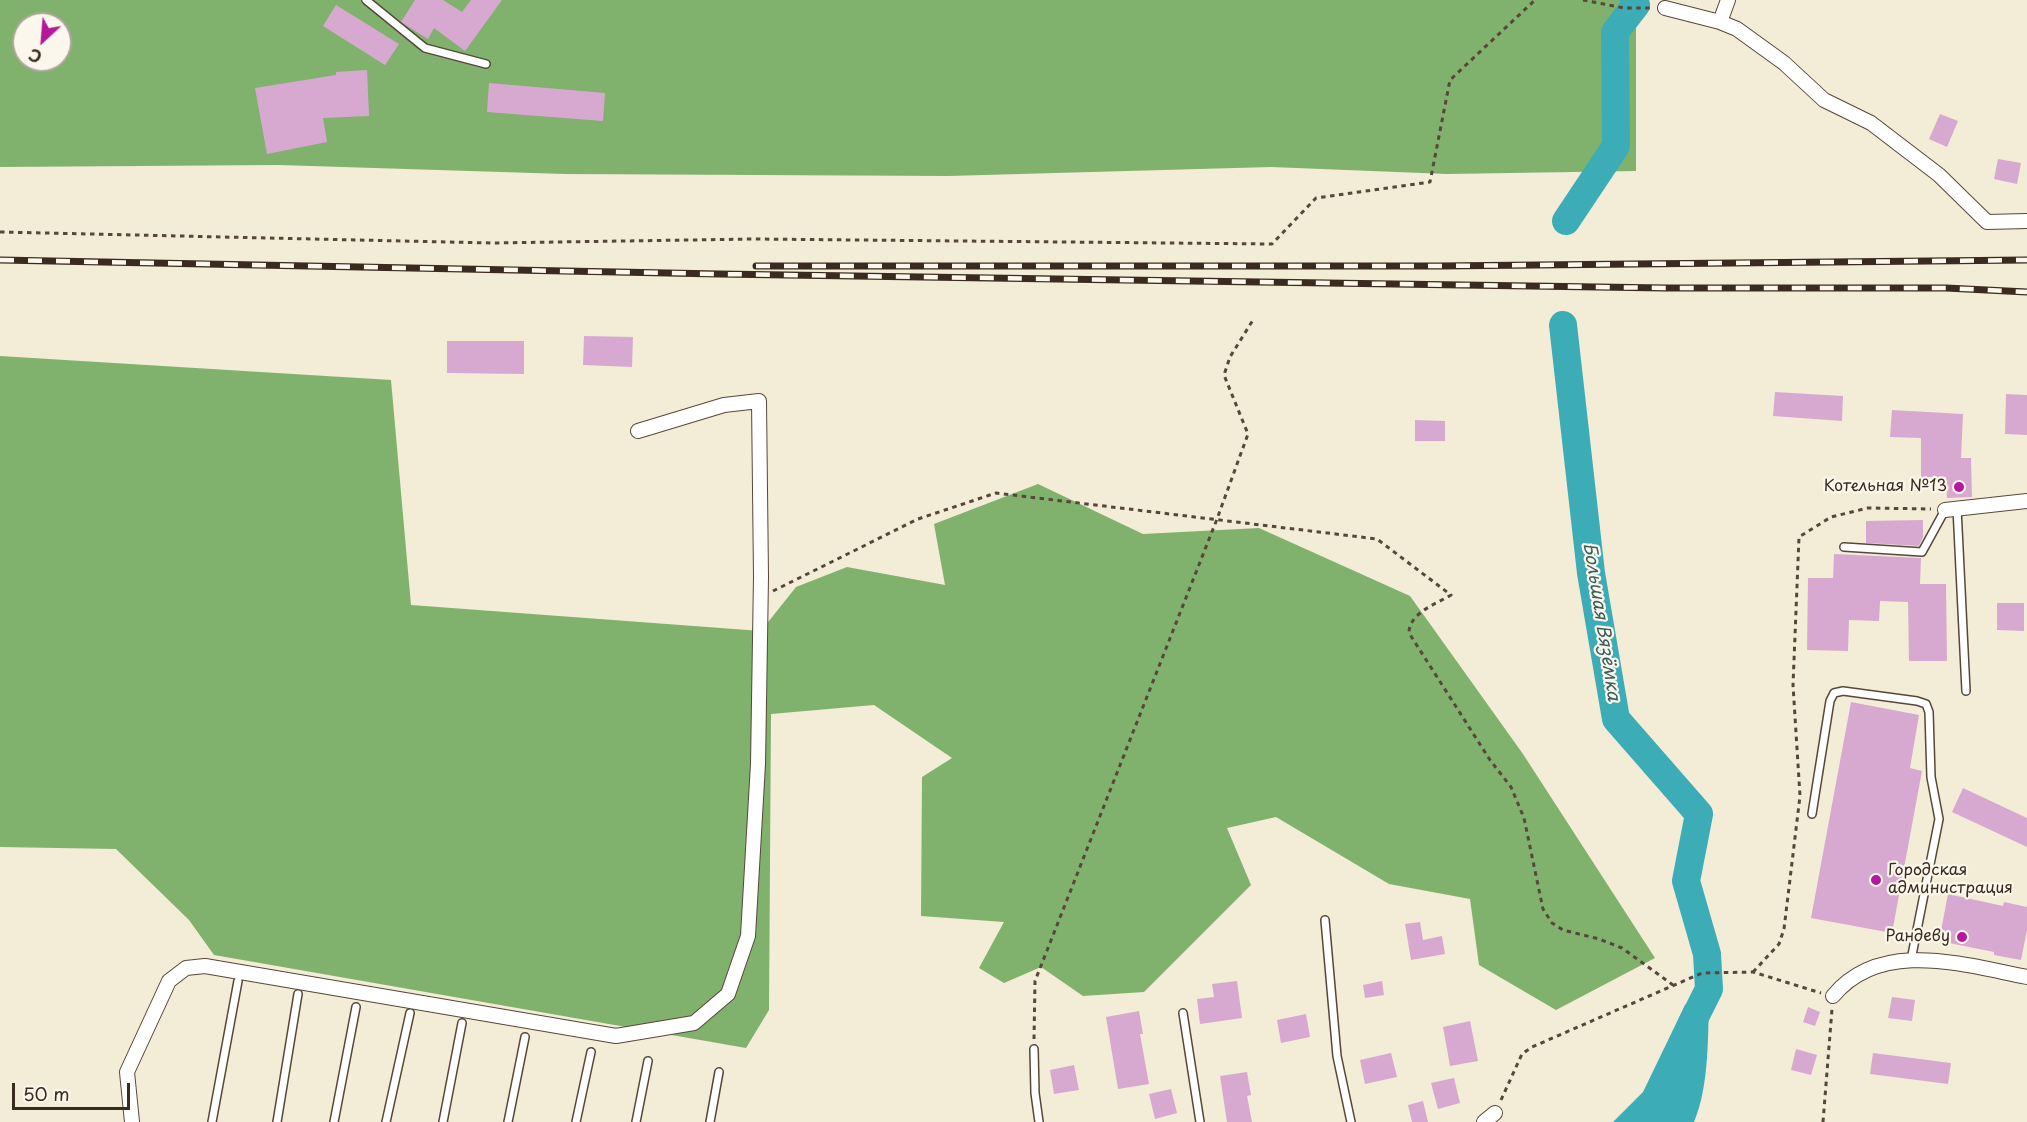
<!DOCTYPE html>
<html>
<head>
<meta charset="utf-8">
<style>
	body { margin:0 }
	#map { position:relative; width:2027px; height:1122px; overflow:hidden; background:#f3ecd7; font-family:"Playpen Sans",sans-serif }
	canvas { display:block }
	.north { position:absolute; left:12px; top:12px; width:60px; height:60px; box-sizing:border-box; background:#fbf7ec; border:2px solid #aea59a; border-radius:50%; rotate:206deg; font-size:16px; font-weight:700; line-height:24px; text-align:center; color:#3b2a1e }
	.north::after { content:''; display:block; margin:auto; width:21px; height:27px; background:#b5179e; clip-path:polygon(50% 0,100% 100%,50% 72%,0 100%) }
	.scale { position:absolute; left:12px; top:1083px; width:118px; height:27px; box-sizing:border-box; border:3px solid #3b2a1e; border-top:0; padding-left:8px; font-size:18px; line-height:21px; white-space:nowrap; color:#3b2a1e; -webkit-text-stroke:4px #fbf7ec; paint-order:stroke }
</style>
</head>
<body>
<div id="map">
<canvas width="2027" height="1122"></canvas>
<div class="north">С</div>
<div class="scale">50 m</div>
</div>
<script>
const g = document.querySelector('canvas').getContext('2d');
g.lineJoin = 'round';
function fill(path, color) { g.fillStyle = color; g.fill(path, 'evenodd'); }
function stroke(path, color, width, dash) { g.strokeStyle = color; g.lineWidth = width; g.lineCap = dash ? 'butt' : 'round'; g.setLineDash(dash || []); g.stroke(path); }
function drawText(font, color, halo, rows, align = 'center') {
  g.font = font + ' "Playpen Sans",sans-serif'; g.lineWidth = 4.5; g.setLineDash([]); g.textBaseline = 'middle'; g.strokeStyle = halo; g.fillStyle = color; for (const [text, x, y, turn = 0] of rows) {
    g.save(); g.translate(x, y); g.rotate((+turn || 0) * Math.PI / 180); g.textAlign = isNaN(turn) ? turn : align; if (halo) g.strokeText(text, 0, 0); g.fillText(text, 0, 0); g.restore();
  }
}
const forest = new Path2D(`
	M0,0H1620L1636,5V171L1447,174L1271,167L948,176L565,174L279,165L0,167ZM24,24H60V60H24Z
	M0,356L391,380L411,605L761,631L796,587L847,567L945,585L934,524L1038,484L1143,534L1259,528L1410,596L1523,754L1655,958L1556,1010L1479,965L1470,899L1389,884L1276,817L1227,828L1251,885L1144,992L1083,996L1041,967L1004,983L979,968L1004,922L921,916L922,777L952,758L874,705L771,714L769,1010L746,1048L214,955L189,920L116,849L0,847Z`);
const water = new Path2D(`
	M1709,989C1708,1029 1710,1085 1694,1122H1613L1643,1092L1685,1005Z`);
const river = new Path2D(`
	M1566,221L1616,146L1615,32L1636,5L1634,0
	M1563,325L1591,573L1616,719L1699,814L1686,881L1707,954L1709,989L1692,1023`);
const building = new Path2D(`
	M415,0H443L462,12L471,0H502L465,51L434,28L428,39L401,22Z
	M336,5L399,44L385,65L323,26Z
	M367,70L369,116L323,118L327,142L267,154L255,88L336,75V72Z
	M489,83L605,93L603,121L487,112Z
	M1940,114L1958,121L1947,147L1929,139Z
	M1998,159L2021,163L2017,184L1994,179Z
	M584,336L633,337L632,367L583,365Z
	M447,341H524V374L447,373Z
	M1775,392L1843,396L1842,421L1773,416Z
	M2006,394L2027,395V435L2005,434Z
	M1892,410L1963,414L1961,458H1971L1972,497L1947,498L1946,477H1921V438L1890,437Z
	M1415,420L1445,421V441H1415Z
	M1923,520V537L1919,546L1866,543V521Z
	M1834,554L1921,558L1920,584H1946L1947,661H1909L1908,602L1880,601L1879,621L1849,620L1848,651L1807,650L1808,578H1833Z
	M1997,603H2024V631L1997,630Z
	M1851,702L1919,715L1910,768L1922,771L1892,933L1811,918Z
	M1963,788L2027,818V847L1952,812Z
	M1948,894L2003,906L2004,902L2027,907V930L2021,960L1994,955V952L1939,941Z
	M1420,922L1423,940L1442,936L1445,954L1411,960L1405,924Z
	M1237,981L1242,1018L1200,1024L1197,999L1214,997L1212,984Z
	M1382,981L1384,995L1365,998L1363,985Z
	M1892,997L1915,1000L1912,1021L1888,1018Z
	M1808,1007L1820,1012L1815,1026L1803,1022Z
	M1139,1011L1143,1034H1140L1149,1084L1118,1089L1106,1017Z
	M1306,1014L1310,1037L1281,1043L1277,1020Z
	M1470,1021L1478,1061L1450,1066L1443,1027Z
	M1796,1049L1817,1055L1811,1075L1791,1070Z
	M1391,1053L1397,1077L1365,1084L1360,1060Z
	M1873,1053L1951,1063L1948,1084L1870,1074Z
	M1074,1065L1079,1090L1054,1094L1050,1070Z
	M1247,1072L1251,1095L1247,1096L1252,1122H1227L1220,1076Z
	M1454,1078L1460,1103L1438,1109L1431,1083Z
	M1171,1089L1177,1113L1155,1119L1149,1094Z
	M1423,1101L1428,1122H1412L1408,1105Z`);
const path = new Path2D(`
	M1583,0L1624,8H1652
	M0,232L492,243L755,239L1272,244L1316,198L1430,182L1450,80L1535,0
	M773,591L918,519L996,493L1377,539L1451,595C1436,604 1409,613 1409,633L1490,760L1511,787L1524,818L1543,909L1552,923L1563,930L1599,939L1622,948L1673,985
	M1753,972L1779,944L1784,929L1800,796L1793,685L1799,537L1831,517L1868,508L1931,509
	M1034,1039L1035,981L1217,519L1248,434L1224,375L1230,357L1253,320
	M1501,1100L1522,1054L1532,1047L1702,973L1753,972L1821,993
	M1823,1122L1832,1009`);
const lane = new Path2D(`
	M366,0L425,48L486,64
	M1957,508L1966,691
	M1844,547L1922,552L1945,510
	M1812,814L1830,701L1834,693L1843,691L1917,701L1926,704L1929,712L1931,777L1939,819L1911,960
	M1325,920L1337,1056L1351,1122
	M1183,1013L1200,1122
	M1034,1049L1035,1093L1039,1122
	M212,1122L238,981
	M277,1122L298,994
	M334,1122L356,1007
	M386,1122L410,1013
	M443,1122L462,1023
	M508,1122L525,1037
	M576,1122L591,1052
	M636,1122L648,1061
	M710,1122L719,1072`);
const street = new Path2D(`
	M1665,8L1720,22L1737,29L1784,63L1824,100L1871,123L1939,175L1987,222L2027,221
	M1720,22L1728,0
	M1945,510L2027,501
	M1833,996C1881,938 1964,965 2027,977
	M132,1122L127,1072L169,981L186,968L205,966L616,1036L694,1023L728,994L748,936L758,764L761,577L759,401L724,405L638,431
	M1484,1122L1495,1113`);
const rail = new Path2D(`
	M0,260L719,274L1665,288H1946L2027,292
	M756,266H1439L2027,260`);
const markers = [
	[1959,487,6,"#b5179e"],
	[1876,880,6,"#b5179e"],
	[1962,937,6,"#b5179e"]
];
const poiNames = [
	["Котельная №13",1947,487],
	["Городская",1888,871,"left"],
	["администрация",1888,889,"left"],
	["Рандеву",1950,937]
];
const waterNames = [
	["Большая Вязёмка",1601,622,81]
];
fill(forest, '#80b26e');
fill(water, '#3cadb7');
stroke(river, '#3cadb7', 28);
fill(building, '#d8a9d0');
stroke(lane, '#57473a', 10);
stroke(street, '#57473a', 16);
stroke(path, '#57473a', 3, [4.5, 4.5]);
stroke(lane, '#fff', 7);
stroke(street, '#fff', 14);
stroke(rail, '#3b2a1e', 7);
stroke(rail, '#fbf7ec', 4.5, [14]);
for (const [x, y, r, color] of markers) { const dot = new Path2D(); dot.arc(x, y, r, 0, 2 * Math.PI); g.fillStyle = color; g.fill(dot); stroke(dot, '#fbf7ec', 2); }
drawText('16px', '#3b2a1e', '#fbf7ec', poiNames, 'right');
drawText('italic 18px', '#3b5e5b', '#fbf7ec', waterNames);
</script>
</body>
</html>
